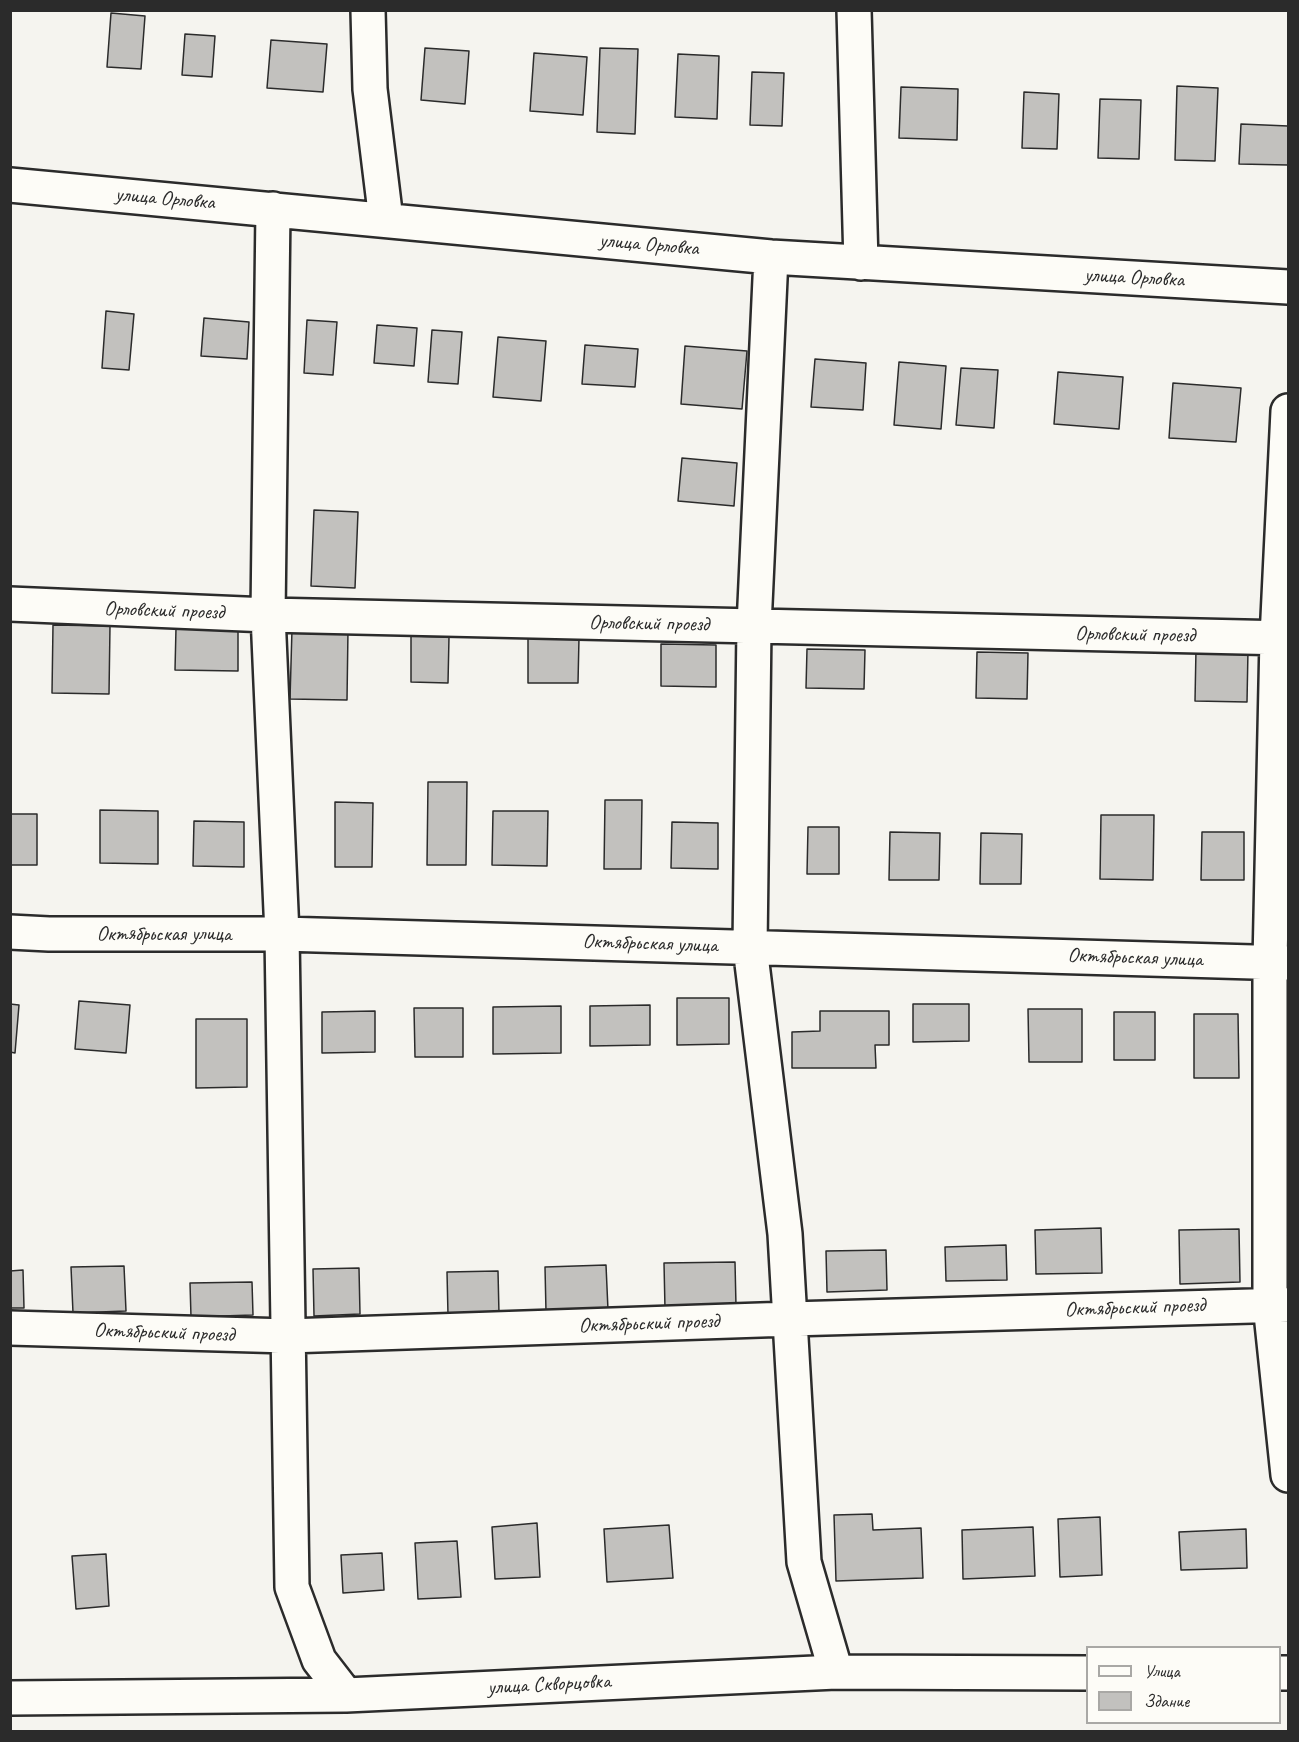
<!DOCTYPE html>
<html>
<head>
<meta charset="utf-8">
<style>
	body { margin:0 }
	#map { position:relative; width:1299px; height:1742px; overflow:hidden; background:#f5f4ef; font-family:Caveat,sans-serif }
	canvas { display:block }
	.frame { position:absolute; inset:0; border:12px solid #2b2b2b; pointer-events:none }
	.legend { position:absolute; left:1086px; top:1646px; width:195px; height:78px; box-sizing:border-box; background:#fdfcf7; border:2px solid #a9a8a5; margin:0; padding:8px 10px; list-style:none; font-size:18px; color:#2b2b2b }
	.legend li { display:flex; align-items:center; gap:12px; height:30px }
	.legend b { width:30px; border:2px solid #a9a8a5 }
</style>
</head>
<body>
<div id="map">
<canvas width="1299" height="1742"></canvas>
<div class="frame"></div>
<ul class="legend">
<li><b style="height:8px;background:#fdfcf7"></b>Улица</li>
<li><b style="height:16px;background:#c2c1be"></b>Здание</li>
</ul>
</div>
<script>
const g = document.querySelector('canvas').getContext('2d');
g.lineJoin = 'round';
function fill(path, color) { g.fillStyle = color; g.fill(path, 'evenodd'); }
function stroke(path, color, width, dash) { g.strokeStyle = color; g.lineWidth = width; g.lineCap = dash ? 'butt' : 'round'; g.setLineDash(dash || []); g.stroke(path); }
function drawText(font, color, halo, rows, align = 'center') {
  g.font = font + ' Caveat,sans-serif'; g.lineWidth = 5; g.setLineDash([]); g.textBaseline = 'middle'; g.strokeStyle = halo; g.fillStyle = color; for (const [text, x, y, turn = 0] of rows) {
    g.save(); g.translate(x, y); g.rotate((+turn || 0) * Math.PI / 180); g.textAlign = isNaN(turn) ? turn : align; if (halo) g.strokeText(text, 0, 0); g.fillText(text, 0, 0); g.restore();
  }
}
const building = new Path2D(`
	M111,13L145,16L141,69L107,67Z
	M185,34L215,36L212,77L182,75Z
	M271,40L327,44L323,92L267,88Z
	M425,48L469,51L465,104L421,100Z
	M600,48L638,49L635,134L597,132Z
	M534,53L587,57L583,115L530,111Z
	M678,54L719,56L717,119L675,117Z
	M752,72L784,73L782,126L750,125Z
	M1177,86L1218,88L1215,161L1175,160Z
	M901,87L958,89L957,140L899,138Z
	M1024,92L1059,94L1057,149L1022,148Z
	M1100,99L1141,100L1139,159L1098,158Z
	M1241,124L1288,126V165L1239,164Z
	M106,311L134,314L129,370L102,368Z
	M204,318L249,322L247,359L201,356Z
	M307,320L337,322L333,375L304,373Z
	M377,325L417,328L414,366L374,363Z
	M432,330L462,332L458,384L428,382Z
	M498,337L546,341L541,401L493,397Z
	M585,345L638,349L635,387L582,384Z
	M685,346L747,351L742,409L681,404Z
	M815,359L866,363L863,410L811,407Z
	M899,362L946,366L941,429L894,425Z
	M961,368L998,370L994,428L956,425Z
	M1058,372L1123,377L1119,429L1054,424Z
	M1173,383L1241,388L1236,442L1169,438Z
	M682,458L737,463L734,506L678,501Z
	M314,510L358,512L355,588L311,586Z
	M53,625L110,626L109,694L52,693Z
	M176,628L238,629V671L175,670Z
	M292,629L348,630L347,700L290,699Z
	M411,636L449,637L448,683L411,682Z
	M528,637L579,638L578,683H528Z
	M661,644L716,645V687L661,686Z
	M807,649L865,650L864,689L806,688Z
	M1196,649L1248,650L1247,702L1195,701Z
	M977,652L1028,653L1027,699L976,698Z
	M428,782H467L466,865H427Z
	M605,800H642L641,869H604Z
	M335,802L373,803L372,867H335Z
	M100,810L158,811V864L100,863Z
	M493,811H548L547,866L492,865Z
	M10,814H37V865H10Z
	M1101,815H1154L1153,880L1100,879Z
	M194,821L244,822V867L193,866Z
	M672,822L718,823V869L671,868Z
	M808,827H839V874H807Z
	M890,832L940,833L939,880H889Z
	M1202,832H1244V880H1201Z
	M981,833L1022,834L1021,884H980Z
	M677,998H729V1044L677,1045Z
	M79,1001L130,1005L126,1053L75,1049Z
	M10,1004L19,1005L15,1053L10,1052Z
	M913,1004H969V1041L913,1042Z
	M650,1005V1045L590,1046V1006Z
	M561,1006V1053L493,1054V1007Z
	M414,1008H463V1057H415Z
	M1028,1009H1082V1062H1029Z
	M375,1011V1052L322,1053V1012Z
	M820,1011H889V1045H875L876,1068H792V1032L820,1031Z
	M1114,1012H1155V1060H1114Z
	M1194,1014H1238L1239,1078H1194Z
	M196,1019H247V1087L196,1088Z
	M1101,1228L1102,1273L1036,1274L1035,1230Z
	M1239,1229L1240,1282L1180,1284L1179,1230Z
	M1006,1245L1007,1280L946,1281L945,1247Z
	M886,1250L887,1290L827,1292L826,1251Z
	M735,1262L736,1306L665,1309L664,1263Z
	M606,1265L608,1310L546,1312L545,1267Z
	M124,1266L126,1311L73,1313L71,1267Z
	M359,1268L360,1314L314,1316L313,1269Z
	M23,1270L24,1308H10V1271Z
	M498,1271L499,1314L448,1315L447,1272Z
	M252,1282L253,1315L191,1317L190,1283Z
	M872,1514L873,1530L921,1528L923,1578L836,1581L834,1515Z
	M1100,1517L1102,1575L1060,1577L1058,1519Z
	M537,1523L540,1577L495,1579L492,1527Z
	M669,1525L673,1578L607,1582L604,1529Z
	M1033,1527L1035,1576L963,1579L962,1530Z
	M1246,1529L1247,1568L1181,1570L1179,1532Z
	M457,1541L461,1597L418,1599L415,1543Z
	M382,1553L384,1590L343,1593L341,1555Z
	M106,1554L109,1606L76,1609L72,1556Z`);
const minor = new Path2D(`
	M368,10L370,89L386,220
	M854,10L861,263
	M10,185L771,257L1288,287
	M273,209L268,615L282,934L292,1587L319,1660L346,1695
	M771,257L754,626L750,947L785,1234L804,1562L836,1672
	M1288,411L1277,638L1270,962V1304L1288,1475
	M10,604L268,615L1288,638
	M10,932L49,934H282L1288,963
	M10,1328L288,1336L790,1319L1288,1305
	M1280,1673H1288
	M10,1698L346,1695L836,1672L1088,1673`);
const streetNames = [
	["улица Орловка",165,199,5],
	["улица Орловка",649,245,5],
	["улица Орловка",1134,278,3],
	["Орловский проезд",164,611,2],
	["Орловский проезд",649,624,1],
	["Орловский проезд",1135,635,1],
	["Октябрьская улица",164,934],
	["Октябрьская улица",650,944,2],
	["Октябрьская улица",1135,958,2],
	["Октябрьский проезд",1135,1308,-2],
	["Октябрьский проезд",649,1324,-2],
	["Октябрьский проезд",164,1333,2],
	["улица Скворцовка",549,1685,-3]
];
fill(building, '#c2c1be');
stroke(building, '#2b2b2b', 1.5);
stroke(minor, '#2b2b2b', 38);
stroke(minor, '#fdfcf7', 33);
drawText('21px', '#2b2b2b', '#fdfcf7', streetNames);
</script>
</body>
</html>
